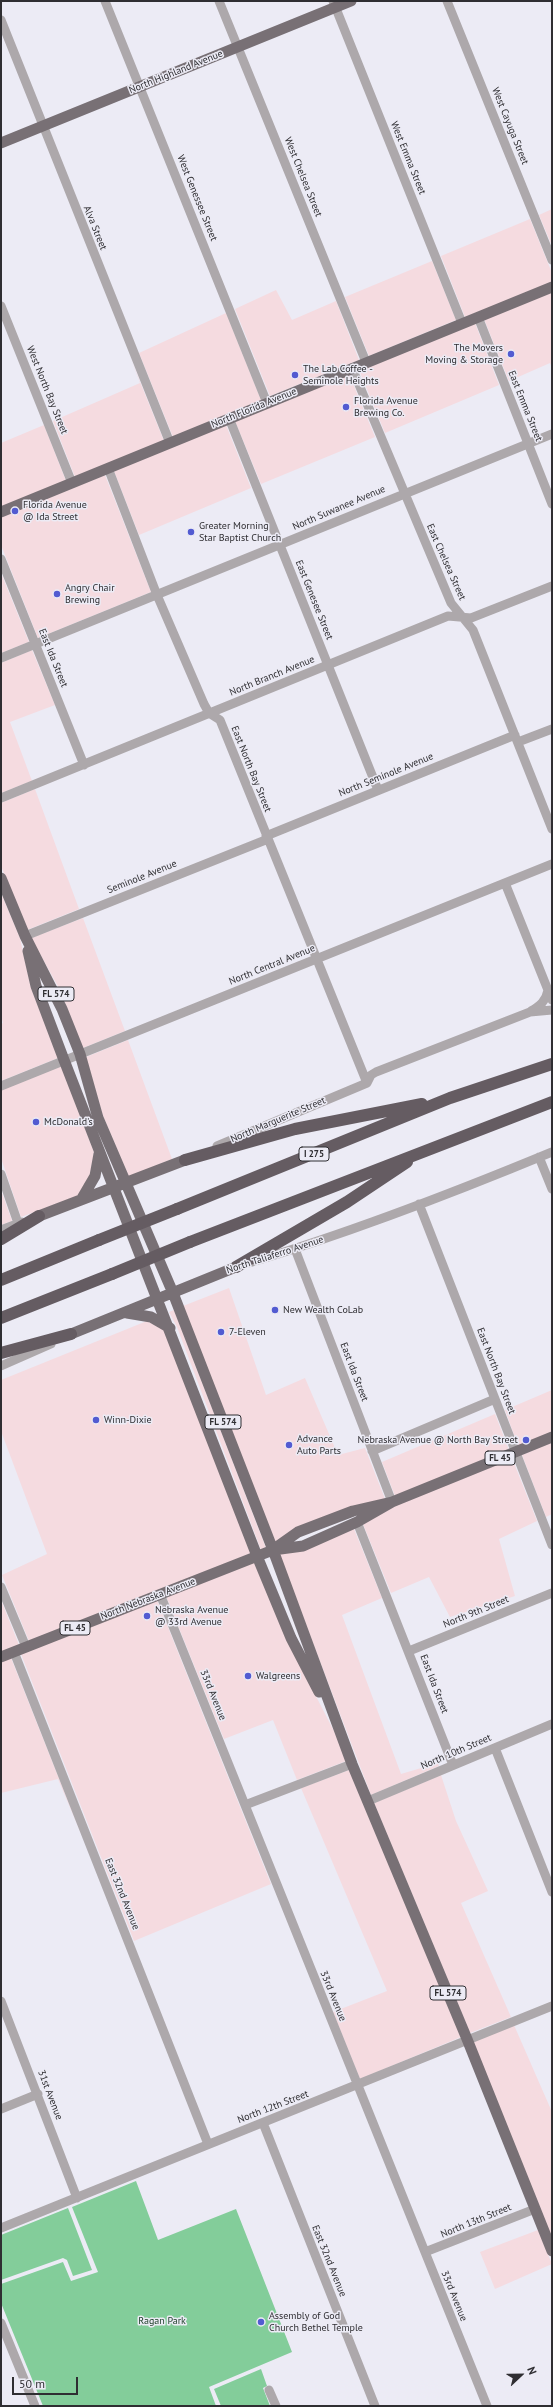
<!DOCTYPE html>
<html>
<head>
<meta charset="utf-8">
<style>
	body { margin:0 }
	#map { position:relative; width:553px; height:2407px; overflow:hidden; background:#ecebf5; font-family:"PT Sans",sans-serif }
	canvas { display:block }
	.frame { position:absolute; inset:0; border:2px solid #2f2e32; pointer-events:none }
	.north { position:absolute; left:501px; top:2355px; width:40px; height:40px; -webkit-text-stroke:3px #ecebf5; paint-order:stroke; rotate:68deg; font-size:11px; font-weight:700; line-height:16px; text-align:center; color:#2f2e32 }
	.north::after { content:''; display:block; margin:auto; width:14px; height:18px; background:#2f2e32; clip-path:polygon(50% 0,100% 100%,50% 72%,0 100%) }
	.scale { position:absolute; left:12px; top:2377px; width:66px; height:18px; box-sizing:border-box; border:2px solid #2f2e32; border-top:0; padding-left:5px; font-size:12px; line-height:14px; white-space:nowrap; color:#2f2e32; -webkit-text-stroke:3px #ecebf5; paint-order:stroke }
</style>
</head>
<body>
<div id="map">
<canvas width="553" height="2407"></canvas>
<div class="frame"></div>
<div class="north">N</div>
<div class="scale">50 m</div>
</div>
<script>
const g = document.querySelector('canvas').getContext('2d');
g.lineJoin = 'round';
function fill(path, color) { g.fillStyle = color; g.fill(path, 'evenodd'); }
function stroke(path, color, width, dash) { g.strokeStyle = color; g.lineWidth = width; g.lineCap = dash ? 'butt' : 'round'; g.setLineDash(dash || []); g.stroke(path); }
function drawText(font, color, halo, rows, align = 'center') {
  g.font = font + ' "PT Sans",sans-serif'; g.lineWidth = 3; g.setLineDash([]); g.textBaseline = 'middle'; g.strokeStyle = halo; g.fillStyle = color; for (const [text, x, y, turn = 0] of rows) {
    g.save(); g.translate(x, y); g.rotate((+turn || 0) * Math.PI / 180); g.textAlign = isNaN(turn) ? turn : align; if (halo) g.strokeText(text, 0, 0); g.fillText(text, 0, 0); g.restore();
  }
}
const commercial = new Path2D(`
	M552,209V246L539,215Z
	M530,219L552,273V283L465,317L441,256Z
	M432,261L456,320L369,356L345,297Z
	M276,290L292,320L336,301L359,360L270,396L235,309Z
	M552,292V368L550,363L509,381L484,319Z
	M226,313L261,400L173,437L139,353Z
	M475,323L499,385L385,433L359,370Z
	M130,357L164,441L75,477L53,421L140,383Z
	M349,374L375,437L261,484L235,421Z
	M44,425L66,481L1,507V443Z
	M226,425L251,488L139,535L114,471Z
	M105,475L151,592L38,638L1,545V516Z
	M1,573L29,642L1,653Z
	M32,650L55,705L10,722L32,781L1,793V663Z
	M35,789L79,909L27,930L1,866V803Z
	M1,893L20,938L31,988L58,1058L1,1081V1024L3,1023L1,1016Z
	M83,918L125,1031L83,1048L60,990L31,938Z
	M128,1040L172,1159L129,1177L103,1116L86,1057Z
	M61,1066L94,1152L90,1175L78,1196L21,1217L1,1158V1090Z
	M1,1190L12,1221L1,1225Z
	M229,1288L266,1395L305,1378L338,1455L365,1448L385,1499L275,1543L183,1306Z
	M174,1310L266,1548L261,1550L177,1327L169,1312Z
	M147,1321L166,1331L251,1554L29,1641L2,1575L47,1554L1,1431V1380Z
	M552,1390V1433L518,1446L505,1410Z
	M495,1414L509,1450L395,1496L382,1462Z
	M552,1442V1514L546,1517L522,1455Z
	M512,1458L537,1521L499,1539L515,1596L450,1617L429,1577L391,1593L363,1524L393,1506Z
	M354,1529L382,1598L342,1615L401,1774L438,1763L439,1766L371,1795L279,1554Z
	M255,1562L287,1640L337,1737L346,1761L297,1780L273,1720L224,1739L166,1596Z
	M1,1600L19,1645L1,1652Z
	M157,1600L271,1884L134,1941L21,1654Z
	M11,1658L81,1834L58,1779L1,1793V1662Z
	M349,1770L461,2037L360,2079L333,2012L387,1991L301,1788Z
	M441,1775L456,1821L488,1891L461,1903L511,2017L470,2033L374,1803Z
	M514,2025L552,2112V2238L473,2042Z
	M538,2230L552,2264L495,2289L480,2252Z`);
const green = new Path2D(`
	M136,2181L158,2240L236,2209L292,2352L209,2387L216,2406H43L1,2303V2284L63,2262L71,2281L98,2272L72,2207Z
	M68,2208L92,2270L73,2276L67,2260L63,2258L1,2280V2235Z
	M261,2369L267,2386L263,2388L270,2406H221L214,2389Z`);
const minor = new Path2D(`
	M105,1L267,403
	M219,1L366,362
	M333,1L462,323
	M447,1L552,260
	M1,20L170,443
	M1,306L72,483
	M478,317L552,504
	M352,368L451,603L473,630L552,829
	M229,418L378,790
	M108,468L157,595L204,704L209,713L220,720L367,1083
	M1,559L84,765
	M1,658L552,434
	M518,742L552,729
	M1,798L448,616L471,618L552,586
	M266,836L515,735
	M505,883L552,1000
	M25,936L268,839
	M531,1011C540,1006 546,1001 548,990
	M1,1086L552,864
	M217,1146L367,1083L371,1075L376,1072L530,1012L552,1010
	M539,1157L552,1189
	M1,1174L18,1223
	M419,1204L552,1545
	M1,1230L22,1222
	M295,1249L392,1502
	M249,1263C352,1232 453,1193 552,1152
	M1,1366L51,1344
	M372,1451L495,1399
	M357,1522L453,1765
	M1,1587L26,1647
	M160,1594L487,2406
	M409,1651L552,1593
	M14,1652L208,2144
	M495,1748L552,1892
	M368,1801L552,1724
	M245,1805L352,1764
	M1,2001L77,2198
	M1,2109L38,2094
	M263,2123L375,2406
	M1,2228L552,2006
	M425,2252L535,2209
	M1,2323L35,2406
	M269,2390L276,2406`);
const major = new Path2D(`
	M1,143L351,1
	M1,512L552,287
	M1,878L25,936L62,1009L80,1054L98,1118L173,1293L273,1550L352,1764L467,2039L552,2251
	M28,951L36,986L64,1060L257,1556L291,1638L319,1692
	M81,1200L95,1176L99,1154
	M39,1216L185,1160
	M127,1313L151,1317L170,1328
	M71,1334L236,1267
	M274,1549L298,1532L353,1511L392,1502L552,1437
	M1,1657L273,1550L303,1546L357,1522L392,1502`);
const highway = new Path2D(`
	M185,1160L295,1129L422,1104
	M177,1209L450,1098L552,1064
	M1,1239L39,1216
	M190,1242L552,1102
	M236,1267L347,1202L407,1162
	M1,1280L99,1240
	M1,1318L112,1274
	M1,1353L71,1334`);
const highwayBridge = new Path2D(`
	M99,1240L177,1209
	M112,1274L190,1242`);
const markers = [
	[511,354,4,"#525bd1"],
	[295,375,4,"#525bd1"],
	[346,407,4,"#525bd1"],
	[15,511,4,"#525bd1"],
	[191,532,4,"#525bd1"],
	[57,594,4,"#525bd1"],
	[36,1122,4,"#525bd1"],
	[275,1310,4,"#525bd1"],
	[221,1332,4,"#525bd1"],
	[96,1420,4,"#525bd1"],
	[526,1440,4,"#525bd1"],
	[289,1445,4,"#525bd1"],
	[147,1616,4,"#525bd1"],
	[248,1676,4,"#525bd1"],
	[261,2322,4,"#525bd1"]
];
const shields = [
	[56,994,36],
	[314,1154,30],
	[223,1422,36],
	[500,1458,30],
	[75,1628,30],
	[448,1993,36]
];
const shieldNames = [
	["FL 574",56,994],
	["I 275",314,1154],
	["FL 574",223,1422],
	["FL 45",500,1458],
	["FL 45",75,1628],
	["FL 574",448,1993]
];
const streetNames = [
	["North Highland Avenue",176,72,-22],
	["West Cayuga Street",510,126,68],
	["West Emma Street",408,158,68],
	["West Chelsea Street",303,177,68],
	["West Genessee Street",197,198,68],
	["Alva Street",95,228,68],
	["West North Bay Street",47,390,68],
	["East Emma Street",525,406,68],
	["North Florida Avenue",254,408,-22],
	["North Suwanee Avenue",339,508,-23],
	["East Chelsea Street",446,562,66],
	["East Genesee Street",314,600,68],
	["East Ida Street",53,658,68],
	["North Branch Avenue",272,676,-22],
	["East North Bay Street",251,769,68],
	["North Seminole Avenue",386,775,-22],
	["Seminole Avenue",142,877,-22],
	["North Central Avenue",272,965,-22],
	["North Marguerite Street",278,1120,-23],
	["North Taliaferro Avenue",275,1255,-18],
	["East North Bay Street",496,1371,69],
	["East Ida Street",354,1372,69],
	["North Nebraska Avenue",148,1599,-21],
	["North 9th Street",476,1612,-22],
	["East Ida Street",434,1684,69],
	["33rd Avenue",213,1695,68],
	["North 10th Street",456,1752,-23],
	["East 32nd Avenue",122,1894,68],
	["33rd Avenue",333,1996,68],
	["31st Avenue",50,2095,69],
	["North 12th Street",273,2107,-21],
	["North 13th Street",476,2221,-22],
	["East 32nd Avenue",329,2261,68],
	["33rd Avenue",454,2296,68]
];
const poiNames = [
	["The Movers",503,348,"right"],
	["Moving & Storage",503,360,"right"],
	["The Lab Coffee -",303,369],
	["Seminole Heights",303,381],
	["Florida Avenue",354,401],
	["Brewing Co.",354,413],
	["Florida Avenue",23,505],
	["@ Ida Street",23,517],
	["Greater Morning",199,526],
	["Star Baptist Church",199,538],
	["Angry Chair",65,588],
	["Brewing",65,600],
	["McDonald's",44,1122],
	["New Wealth CoLab",283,1310],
	["7-Eleven",229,1332],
	["Winn-Dixie",104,1420],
	["Advance",297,1439],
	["Auto Parts",297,1451],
	["Nebraska Avenue @ North Bay Street",518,1440,"right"],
	["Nebraska Avenue",155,1610],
	["@ 33rd Avenue",155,1622],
	["Walgreens",256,1676],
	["Assembly of God",269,2316],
	["Church Bethel Temple",269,2328]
];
const parkNames = [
	["Ragan Park",162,2321]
];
fill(commercial, '#f5dbe0');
fill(green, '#83cd9a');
stroke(minor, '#ada8ab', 9);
stroke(major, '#787075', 11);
stroke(highway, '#655c62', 12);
stroke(highwayBridge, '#655c62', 12);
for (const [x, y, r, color] of markers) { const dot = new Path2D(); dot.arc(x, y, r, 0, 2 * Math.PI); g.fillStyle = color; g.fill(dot); stroke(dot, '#ecebf5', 1.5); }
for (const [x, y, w] of shields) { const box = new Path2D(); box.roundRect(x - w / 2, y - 7, w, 14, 3); g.fillStyle = '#ecebf5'; g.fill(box); stroke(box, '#2f2e32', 1); }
drawText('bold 9px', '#2f2e32', null, shieldNames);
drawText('10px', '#2f2e32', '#ecebf5', streetNames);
drawText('10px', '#2f2e32', '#ecebf5', poiNames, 'left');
drawText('10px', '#1a3d26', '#ecebf5', parkNames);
</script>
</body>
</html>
